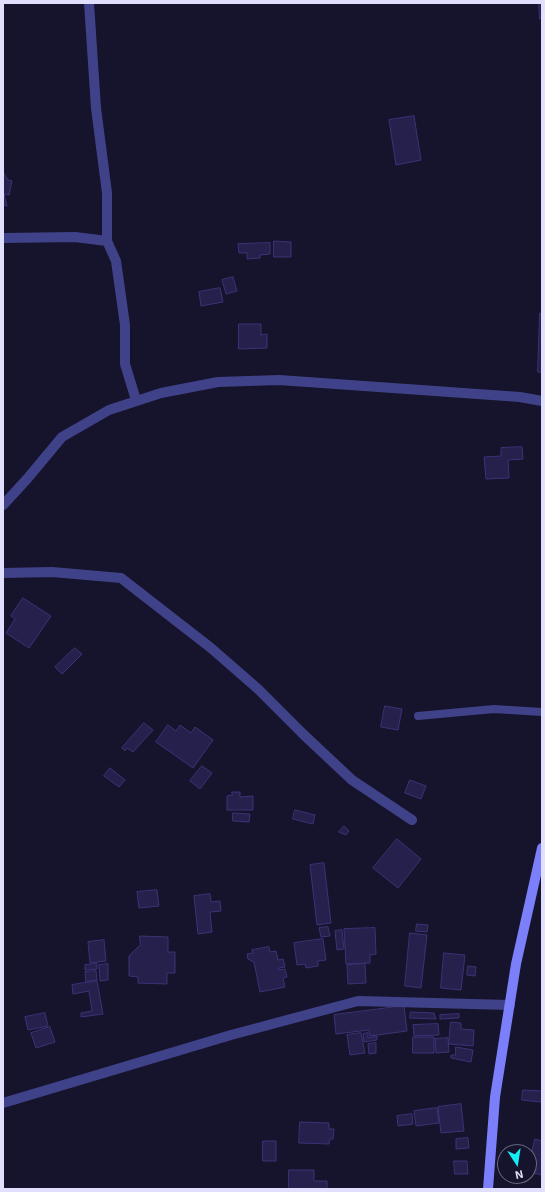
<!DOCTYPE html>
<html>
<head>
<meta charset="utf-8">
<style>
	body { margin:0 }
	#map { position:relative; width:545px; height:1192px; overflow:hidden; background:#16132c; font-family:"Exo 2",sans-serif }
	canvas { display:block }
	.frame { position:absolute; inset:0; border:4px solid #e1dffe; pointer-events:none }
	.north { position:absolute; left:497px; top:1144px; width:40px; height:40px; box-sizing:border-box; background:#16132c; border:1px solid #676580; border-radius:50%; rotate:168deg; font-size:11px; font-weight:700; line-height:16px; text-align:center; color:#e1dffe }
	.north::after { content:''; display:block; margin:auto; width:14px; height:18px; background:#14edf5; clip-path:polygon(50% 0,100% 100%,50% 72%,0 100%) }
</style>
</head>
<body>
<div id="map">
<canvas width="545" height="1192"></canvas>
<div class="frame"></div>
<div class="north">N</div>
</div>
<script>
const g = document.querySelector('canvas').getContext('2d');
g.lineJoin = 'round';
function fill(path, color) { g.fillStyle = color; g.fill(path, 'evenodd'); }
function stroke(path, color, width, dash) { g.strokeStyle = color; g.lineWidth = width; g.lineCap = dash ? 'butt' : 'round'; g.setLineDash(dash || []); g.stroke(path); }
const building = new Path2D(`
	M539,3H542V19H540Z
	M414,116L421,160L396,165L389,120Z
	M3,172L8,180L12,181L9,195L4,194L7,206L3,205Z
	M274,241L291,242V257H274Z
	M270,243V254L260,255V258L247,259V253H239L238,244Z
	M233,277L237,291L226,294L222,280Z
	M220,288L223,302L201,306L199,292Z
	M540,313H542V373L538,372Z
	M239,324H261V335L267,334V348L239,349Z
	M522,447L523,459L508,460L509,478L486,479L484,457L501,456V448Z
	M23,598L51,616L29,648L6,633L15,619L11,616Z
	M75,648L82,654L62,674L55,667Z
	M385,706L402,709L398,730L381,727Z
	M144,723L153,730L133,752L127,748L125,751L122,748Z
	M168,725L176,731L180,725L191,733L195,727L213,740L193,768L156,742Z
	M202,766L212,773L200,789L190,781Z
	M110,768L125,780L119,787L104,776Z
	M410,780L426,786L421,799L405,793Z
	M232,792H240V797L253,796V810H227V796L232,795Z
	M295,810L315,815L313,824L293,819Z
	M233,813L250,814L249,822L233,821Z
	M344,826L349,831L346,835L339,832Z
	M397,839L421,859L398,888L373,868Z
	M324,863L331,923L317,925L310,865Z
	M157,890L159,906L139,908L137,892Z
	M210,894L211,902L220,901L221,911L210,912L212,932L198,934L194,896Z
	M417,924L428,925L427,932L416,931Z
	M328,927L330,936L321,937L319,928Z
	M375,928L376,954L370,955V963L346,964L344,929Z
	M342,930L344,949L337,950L335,931Z
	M410,933L427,935L421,988L405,986Z
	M140,936L168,937V952H175V973H167V984L138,983V977L129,976V956L140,945Z
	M323,939L326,960L318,961V966L306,968L305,964L297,965L294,943Z
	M104,940L106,961L90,963L88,942Z
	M269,947L270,952L276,951L278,960L283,959L285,967L279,968V970L285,969L287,977L283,978L285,987L260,992L254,962L248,959L247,954L253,953L252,950Z
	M444,953L465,955L461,990L441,988Z
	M97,964V969L85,970V965Z
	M108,964V980L100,981L99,965Z
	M365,964L366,983L348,984L347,965Z
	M468,966L476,967L475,976L467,975Z
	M96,971L97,980L86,982L85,972Z
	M97,981L103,1014L81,1017V1013L92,1011L89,991L73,994L72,985Z
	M404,1006L407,1031L370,1036L369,1030L336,1034L334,1015Z
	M411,1012L434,1013L436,1019L410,1018Z
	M45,1013L48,1026L28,1030L25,1017Z
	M459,1014V1018L440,1019V1015Z
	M451,1022L461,1023V1029L474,1030L473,1046L449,1044Z
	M438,1024L439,1035L414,1036L413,1025Z
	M50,1027L55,1042L36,1048L31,1033Z
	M361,1033L365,1053L350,1055L347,1035Z
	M368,1033V1038L377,1036V1040L364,1042L363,1034Z
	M413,1037H434V1053H413Z
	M448,1038L449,1052L436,1053L435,1039Z
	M376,1043V1053L369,1054L368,1044Z
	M456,1047L473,1050L471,1062L451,1058V1055H455Z
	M523,1090L542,1091L541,1102L522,1100Z
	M461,1104L464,1131L441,1133L438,1107Z
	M437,1108L439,1123L416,1126L414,1111Z
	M412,1114L413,1124L398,1126L397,1116Z
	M300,1122L329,1123V1129H334L333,1139H330L329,1144L299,1143Z
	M468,1138L469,1148L456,1149V1139Z
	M535,1139L542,1141V1175L529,1172V1165Z
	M263,1141H276V1161H263Z
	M454,1161H467L468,1174H455Z
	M289,1170H314V1181H327V1189H289Z`);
const lane = new Path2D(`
	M418,716L494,709L542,712`);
const street = new Path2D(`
	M89,3L96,108L107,193V241
	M3,238L75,237L107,241L116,261L125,325V364L136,400
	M3,505L27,479L62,437L109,410L161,393L218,382L279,380L520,397L542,401
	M3,573L52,572L121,578L211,648L258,689L303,734L352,780L412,820
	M3,1103L231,1035L358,1001L510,1005`);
const secondary = new Path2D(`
	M488,1189L495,1097L516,964L542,848`);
fill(building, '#26204c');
stroke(building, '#3c3377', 1);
stroke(lane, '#404289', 8);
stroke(street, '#404289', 10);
stroke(secondary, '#7b7ffa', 10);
</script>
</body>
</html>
